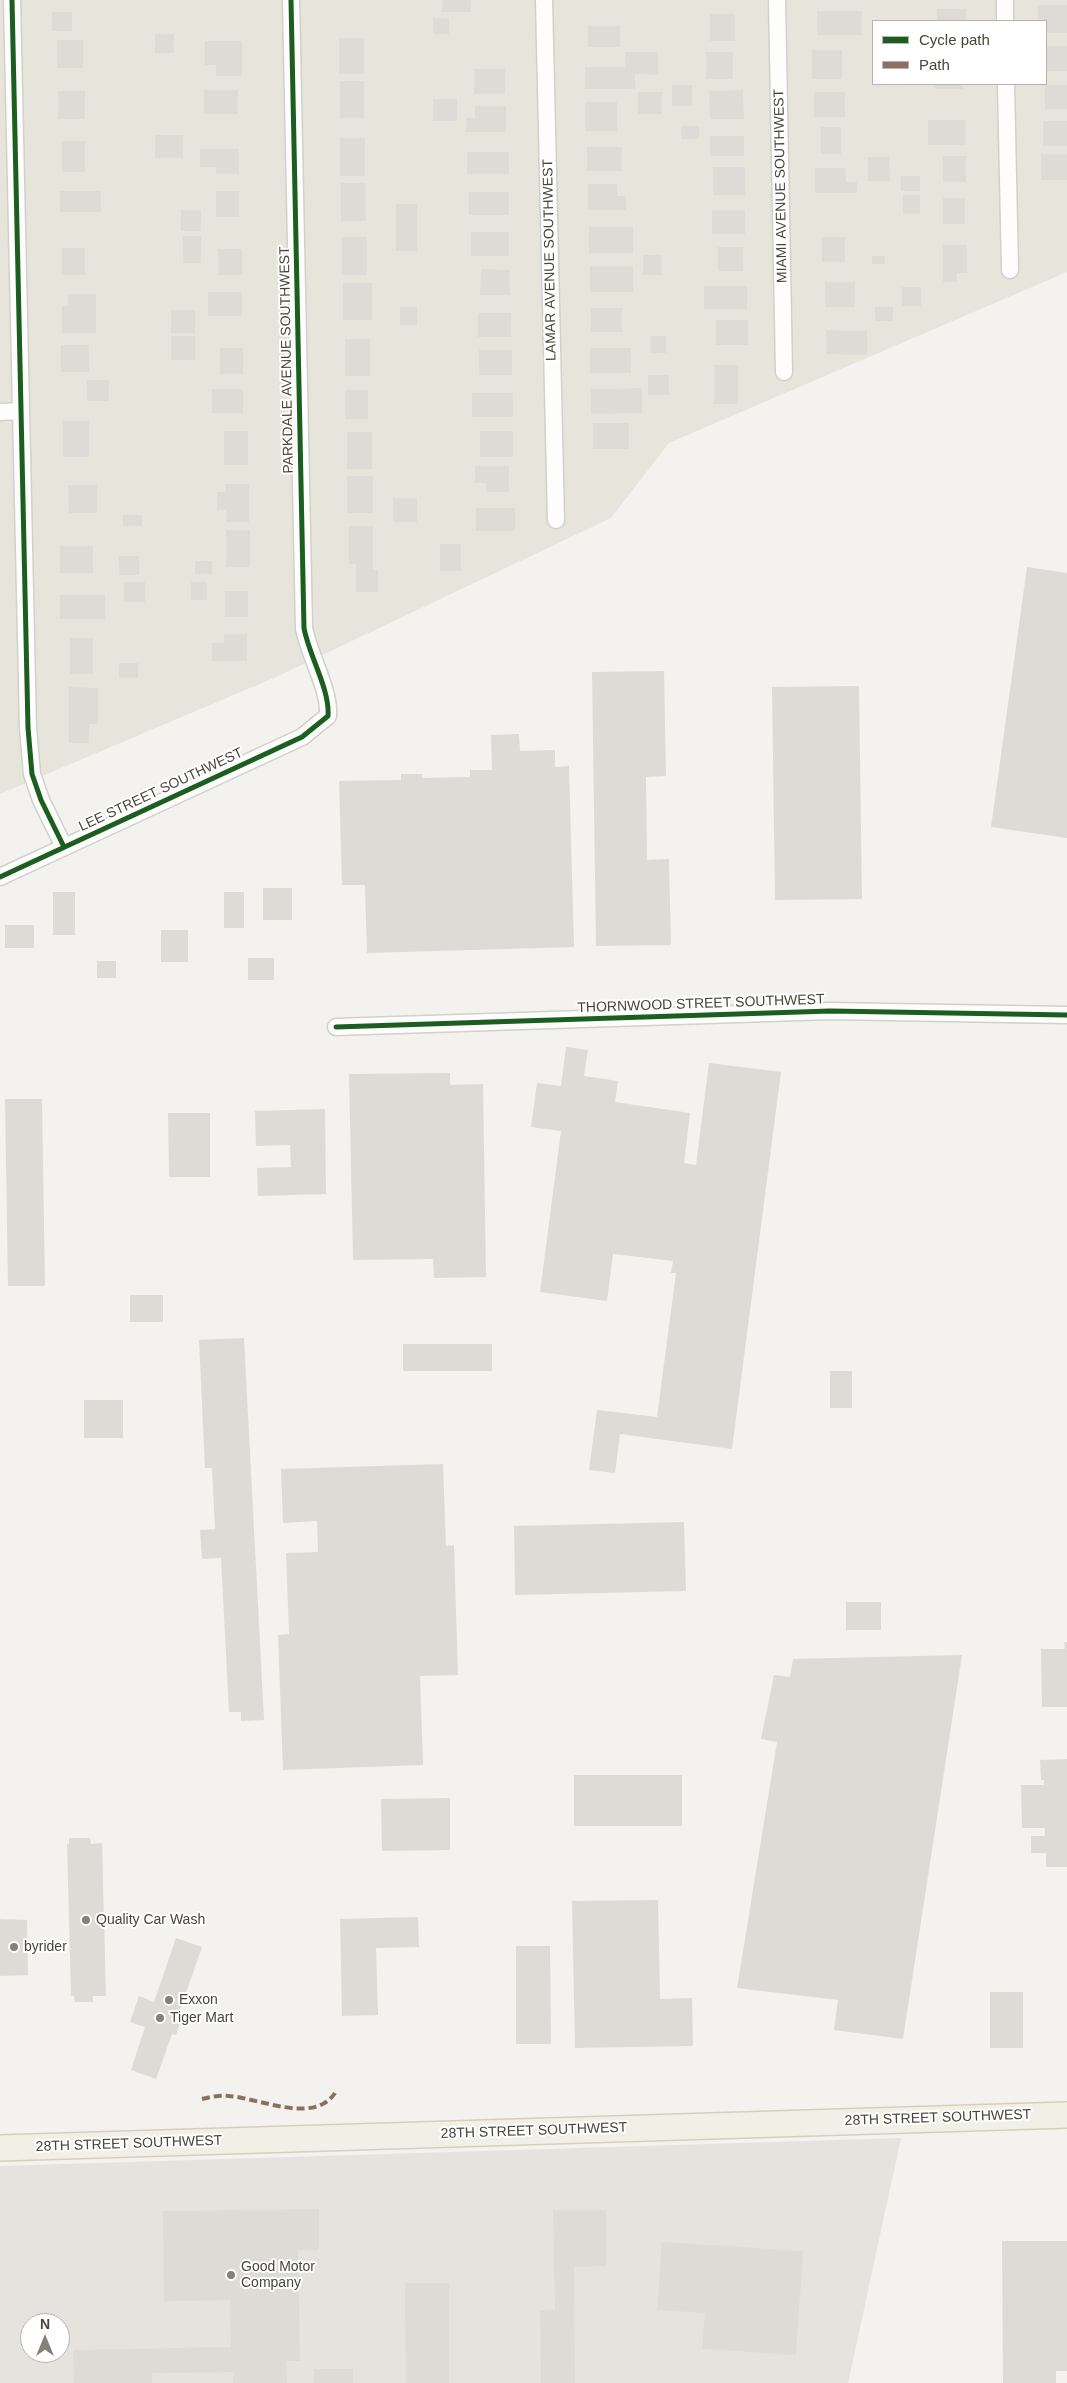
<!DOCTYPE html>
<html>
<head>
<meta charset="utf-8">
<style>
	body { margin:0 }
	#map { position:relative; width:1067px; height:2383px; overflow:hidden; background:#f4f2ee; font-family:Arial,sans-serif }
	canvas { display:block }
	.legend { position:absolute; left:872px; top:20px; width:175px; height:65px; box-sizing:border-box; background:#fff; border:1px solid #b7b4b0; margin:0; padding:6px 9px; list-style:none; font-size:15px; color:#4b4439 }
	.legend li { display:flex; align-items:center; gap:10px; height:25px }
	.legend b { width:25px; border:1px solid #b7b4b0 }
	.north { position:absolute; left:20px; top:2313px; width:50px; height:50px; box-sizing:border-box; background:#fff; border:1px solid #b7b4b0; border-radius:50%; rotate:0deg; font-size:14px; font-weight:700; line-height:20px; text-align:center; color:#4b4439 }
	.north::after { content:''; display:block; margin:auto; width:18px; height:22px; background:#868178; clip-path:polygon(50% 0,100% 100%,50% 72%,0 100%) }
</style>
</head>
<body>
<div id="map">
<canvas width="1067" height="2383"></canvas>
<ul class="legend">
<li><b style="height:6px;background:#1b5e20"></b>Cycle path</li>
<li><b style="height:6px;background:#8d6e63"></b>Path</li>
</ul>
<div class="north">N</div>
</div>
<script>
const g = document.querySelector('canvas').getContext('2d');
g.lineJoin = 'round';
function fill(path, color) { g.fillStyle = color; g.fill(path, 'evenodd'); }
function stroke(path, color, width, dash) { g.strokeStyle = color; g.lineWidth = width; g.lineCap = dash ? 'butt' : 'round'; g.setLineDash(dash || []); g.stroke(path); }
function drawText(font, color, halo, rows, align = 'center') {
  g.font = font + ' Arial,sans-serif'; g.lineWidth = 4; g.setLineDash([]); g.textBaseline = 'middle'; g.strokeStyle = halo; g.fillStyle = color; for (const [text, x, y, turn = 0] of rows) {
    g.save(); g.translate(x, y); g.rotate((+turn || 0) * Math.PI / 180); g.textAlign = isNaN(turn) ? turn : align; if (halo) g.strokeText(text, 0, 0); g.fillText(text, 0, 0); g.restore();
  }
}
const residential = new Path2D(`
	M0,0H1067V272L669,443L611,518L276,677L0,794ZM873,21H1046V84H873Z`);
const industrial = new Path2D(`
	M901,2138L848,2383H0V2166ZM30,2323H60V2353H30Z`);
const building = new Path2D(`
	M442,0H471V12H442Z
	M1038,5H1067V33H1046V21H1038Z
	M937,9H966V21H937Z
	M817,11H862V35H817Z
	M52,12H72V31H52Z
	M710,14H735V41H710Z
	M433,18H449V34H433Z
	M588,26H620V47H588Z
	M155,34H174V53H155Z
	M339,38H364V74H339Z
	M57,40H83V68H57Z
	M205,41H242V76H216V65H205Z
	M1046,46H1067V71H1046Z
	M812,50H842V79H812Z
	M625,52H658V75L635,74V89H585V67H625Z
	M706,52H733V79H706Z
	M474,69H505V94H474Z
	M340,81H364V118H340Z
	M935,84H963V89H935Z
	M672,85H692V106H672Z
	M1045,85H1067V109H1045Z
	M204,90H238V114H204Z
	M743,90L744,119H710L709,91Z
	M58,91H85V119H58Z
	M638,92H662V114H638Z
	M814,92H845V117H814Z
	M433,99H457V121H433Z
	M585,102H617V131H585Z
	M475,106H506V132H466V118H475Z
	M928,120H966V145H928Z
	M1043,121H1067V146H1043Z
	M681,126H699V139H681Z
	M821,127H841V154H821Z
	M155,135H183V158H155Z
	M710,136H744V156H710Z
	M340,138H365V176H340Z
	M62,141H85V172H62Z
	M587,147H622V171H587Z
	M200,149H239V174H216V167H200Z
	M467,152H509V174H467Z
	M1041,154H1067V180H1041Z
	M943,156H966V182H943Z
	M868,157H889L890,181H868Z
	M713,167H745V195H713Z
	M815,168H846V182H857V193H815Z
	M901,176H920V191H901Z
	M341,183H366V221H341Z
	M588,184H617V196H626V210H588Z
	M60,191H101V212H60Z
	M216,191H239V217H216Z
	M469,192H509V215H469Z
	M903,195H920V214H903Z
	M943,198H965V224H943Z
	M396,204H417V251H396Z
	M181,210H201V231H181Z
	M712,210H745V234H712Z
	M589,227H633V253H589Z
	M471,232H509V256H471Z
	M183,236H201V263H183Z
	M342,237H367V275H342Z
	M822,237H845V262H822Z
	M943,245H967V273H957V282H943Z
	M718,247H743V271H718Z
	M62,248H85V275H62Z
	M218,249H242V275H218Z
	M643,255H662V275H643Z
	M872,256H885V264H872Z
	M590,266H633V292H590Z
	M481,269L510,270V295H480Z
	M825,282H855V307H825Z
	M343,283H372V320H343Z
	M704,286H747V309H704Z
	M902,287H921V306H902Z
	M208,292H242V316H208Z
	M68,294H96V333H62V306H68Z
	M400,307H417V325H400Z
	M875,307H893V321H875Z
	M591,308H622V332H591Z
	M171,310H195V333H171Z
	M478,313H511V337H478Z
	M716,320H748V345H716Z
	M826,330L867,331V355L826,354Z
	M171,336H195V360H171Z
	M650,336H666V353H650Z
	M345,339H370V376H345Z
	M61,345H89V372H61Z
	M220,348H243V374H220Z
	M590,348H631V373H590Z
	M479,350H512V375H479Z
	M714,365H738V404H714Z
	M648,375H669V395H648Z
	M87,380H109V401H87Z
	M642,388V413L591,414V389Z
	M212,389H243V413H212Z
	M345,390H368V419H345Z
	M472,393H513V417H472Z
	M63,421H89V457H63Z
	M593,423H629V449H593Z
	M224,431H248V465H224Z
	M480,431H513V457H480Z
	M347,432H372V469H347Z
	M475,466H509V492H486V483H475Z
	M347,476H373V513H347Z
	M225,484H249V522H226V510H217V492H225Z
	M68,485H97V513H69Z
	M393,498H417V522H393Z
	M476,508H515V531H476Z
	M123,515H142V526H123Z
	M349,526H373V570H378V592H356V564H349Z
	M226,530H250V567H226Z
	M440,544H461V571H440Z
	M60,546H93V573H60Z
	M119,556H139V575H119Z
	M195,561H212V574H195Z
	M1027,567L1067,573V838L991,827Z
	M124,582H145V602H124Z
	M191,582H207V600H191Z
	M225,591H248V617H225Z
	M60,595H105V619H60Z
	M224,634H247V661H212V643H224Z
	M70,638H93V674H70Z
	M119,663H138V678H119Z
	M664,671L666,776L646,777L647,860L669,859L671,945L596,946L592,672Z
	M859,686L862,899L775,900L772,687Z
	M69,687L98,688V724H89V743H69Z
	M519,734L520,751L555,750V767L569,766L574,947L367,953L365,885H342L339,781L401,780V774H422V778L470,777V770H492L491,735Z
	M263,888H292V920H263Z
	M53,892H75V935H53Z
	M224,892H244V928H224Z
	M5,925H34V948H5Z
	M161,930H188V962H161Z
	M248,958H274V980H248Z
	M97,961H116V978H97Z
	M566,1047L588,1050L584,1076L618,1081L615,1102L690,1113L684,1163L696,1165L709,1063L781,1072L732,1449L620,1434L615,1473L589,1470L597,1410L657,1417L676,1273H671L673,1261L613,1254L607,1301L540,1292L561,1131L531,1127L537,1083L561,1086Z
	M450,1073V1085L483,1084L486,1277L434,1278L433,1259L353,1260L349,1074Z
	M5,1099H42L45,1286H8Z
	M325,1109L326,1194L258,1196L257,1168L291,1167L290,1145L256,1146L255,1111Z
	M168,1113H210V1177H169Z
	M130,1295H163V1322H130Z
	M244,1338L264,1720L241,1721V1712H229L221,1558L202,1559L200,1530L215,1529L212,1468H205L199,1340Z
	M403,1344H492V1371H403Z
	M830,1371H852V1408H830Z
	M84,1400H123V1438H84Z
	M443,1464L446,1546L454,1545L458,1675L420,1676L423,1765L283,1770L278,1635L289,1634L286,1553L318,1552L317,1521L283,1523L281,1469Z
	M684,1522L686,1591L515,1595L514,1526Z
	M846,1602H881V1630H846Z
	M1064,1642H1067V1707H1042L1041,1649H1065Z
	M962,1655L903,2039L834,2030L838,2000L737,1988L777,1742L761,1739L774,1675L790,1677L793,1659Z
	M1067,1759V1867H1046V1853H1031V1836H1045V1828H1022L1021,1785H1044V1780H1041L1040,1760Z
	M574,1775H682V1826H574Z
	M450,1798V1850L382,1851L381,1799Z
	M69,1838H90L91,1844L102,1843L106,1996H93V2002H75L74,1996H71L67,1844H69Z
	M658,1900L660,1999L692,1998L693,2046L575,2048L572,1901Z
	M418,1917L419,1947L376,1948L378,2015L342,2016L340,1919Z
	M0,1919L27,1920L28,1975L0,1976Z
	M176,1938L202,1947L179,2013L183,2014L176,2035L172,2034L156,2079L131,2070L145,2027L130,2022L139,1996L154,2002Z
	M516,1946H550L551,2044H516Z
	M990,1992H1023V2048H990Z
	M319,2209V2250H298L300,2361H286L287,2383H233V2372L152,2373V2383H74L73,2350L231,2347L230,2300L164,2301L163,2211Z
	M553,2210H606V2266L574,2267L575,2383H541L540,2311L555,2310Z
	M1002,2241H1067V2371H1056V2383H1003Z
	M662,2242L803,2251L796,2355L702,2349L705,2313L657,2310Z
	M405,2283H449V2383H406Z
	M314,2369H353V2383H314Z`);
const minor = new Path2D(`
	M12,0L28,728L32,774L41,800L64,847
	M544,0L556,520
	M777,0L784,372
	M1005,0V21
	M1006,84L1010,270
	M0,412L20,411
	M0,877L302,737L328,716C330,689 309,656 304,628L291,0
	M336,1027L830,1011L1067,1015`);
const primary = new Path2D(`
	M0,2148L1067,2115`);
const quiet = new Path2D(`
	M202,2099C211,2097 220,2095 229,2096C259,2098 314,2125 335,2093`);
const cycleway = new Path2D(`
	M12,0L28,728L32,774L41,800L64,847
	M0,877L302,737L328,716C330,689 309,656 304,628L291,0
	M336,1027L830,1011L1067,1015`);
const markers = [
	[86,1920,5,"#868178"],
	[14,1947,5,"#868178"],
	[169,2000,5,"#868178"],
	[160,2018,5,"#868178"],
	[231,2275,5,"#868178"]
];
const streetNames = [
	["MIAMI AVENUE SOUTHWEST",781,186,-91],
	["LAMAR AVENUE SOUTHWEST",550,260,-91],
	["PARKDALE AVENUE SOUTHWEST",287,360,-91],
	["LEE STREET SOUTHWEST",161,790,-25],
	["THORNWOOD STREET SOUTHWEST",701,1004,-2],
	["28TH STREET SOUTHWEST",938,2118,-2],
	["28TH STREET SOUTHWEST",534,2131,-2],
	["28TH STREET SOUTHWEST",129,2144,-2]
];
const poiNames = [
	["Quality Car Wash",96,1920],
	["byrider",24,1947],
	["Exxon",179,2000],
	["Tiger Mart",170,2018],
	["Good Motor",241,2267],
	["Company",241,2283]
];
fill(residential, '#e7e4dc');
fill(industrial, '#e6e2de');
fill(building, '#dedbd6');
stroke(minor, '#d2d0cb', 19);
stroke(primary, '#d6cebb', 28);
stroke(minor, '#fdfdfc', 16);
stroke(primary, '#f2efe6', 25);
stroke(quiet, '#8d6e63', 4, [8, 4]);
stroke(cycleway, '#1b5e20', 5);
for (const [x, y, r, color] of markers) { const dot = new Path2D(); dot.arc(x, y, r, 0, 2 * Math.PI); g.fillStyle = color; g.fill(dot); stroke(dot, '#fff', 2); }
drawText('14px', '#4b4439', '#fff', streetNames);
drawText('14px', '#4b4439', '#fff', poiNames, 'left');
</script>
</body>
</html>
